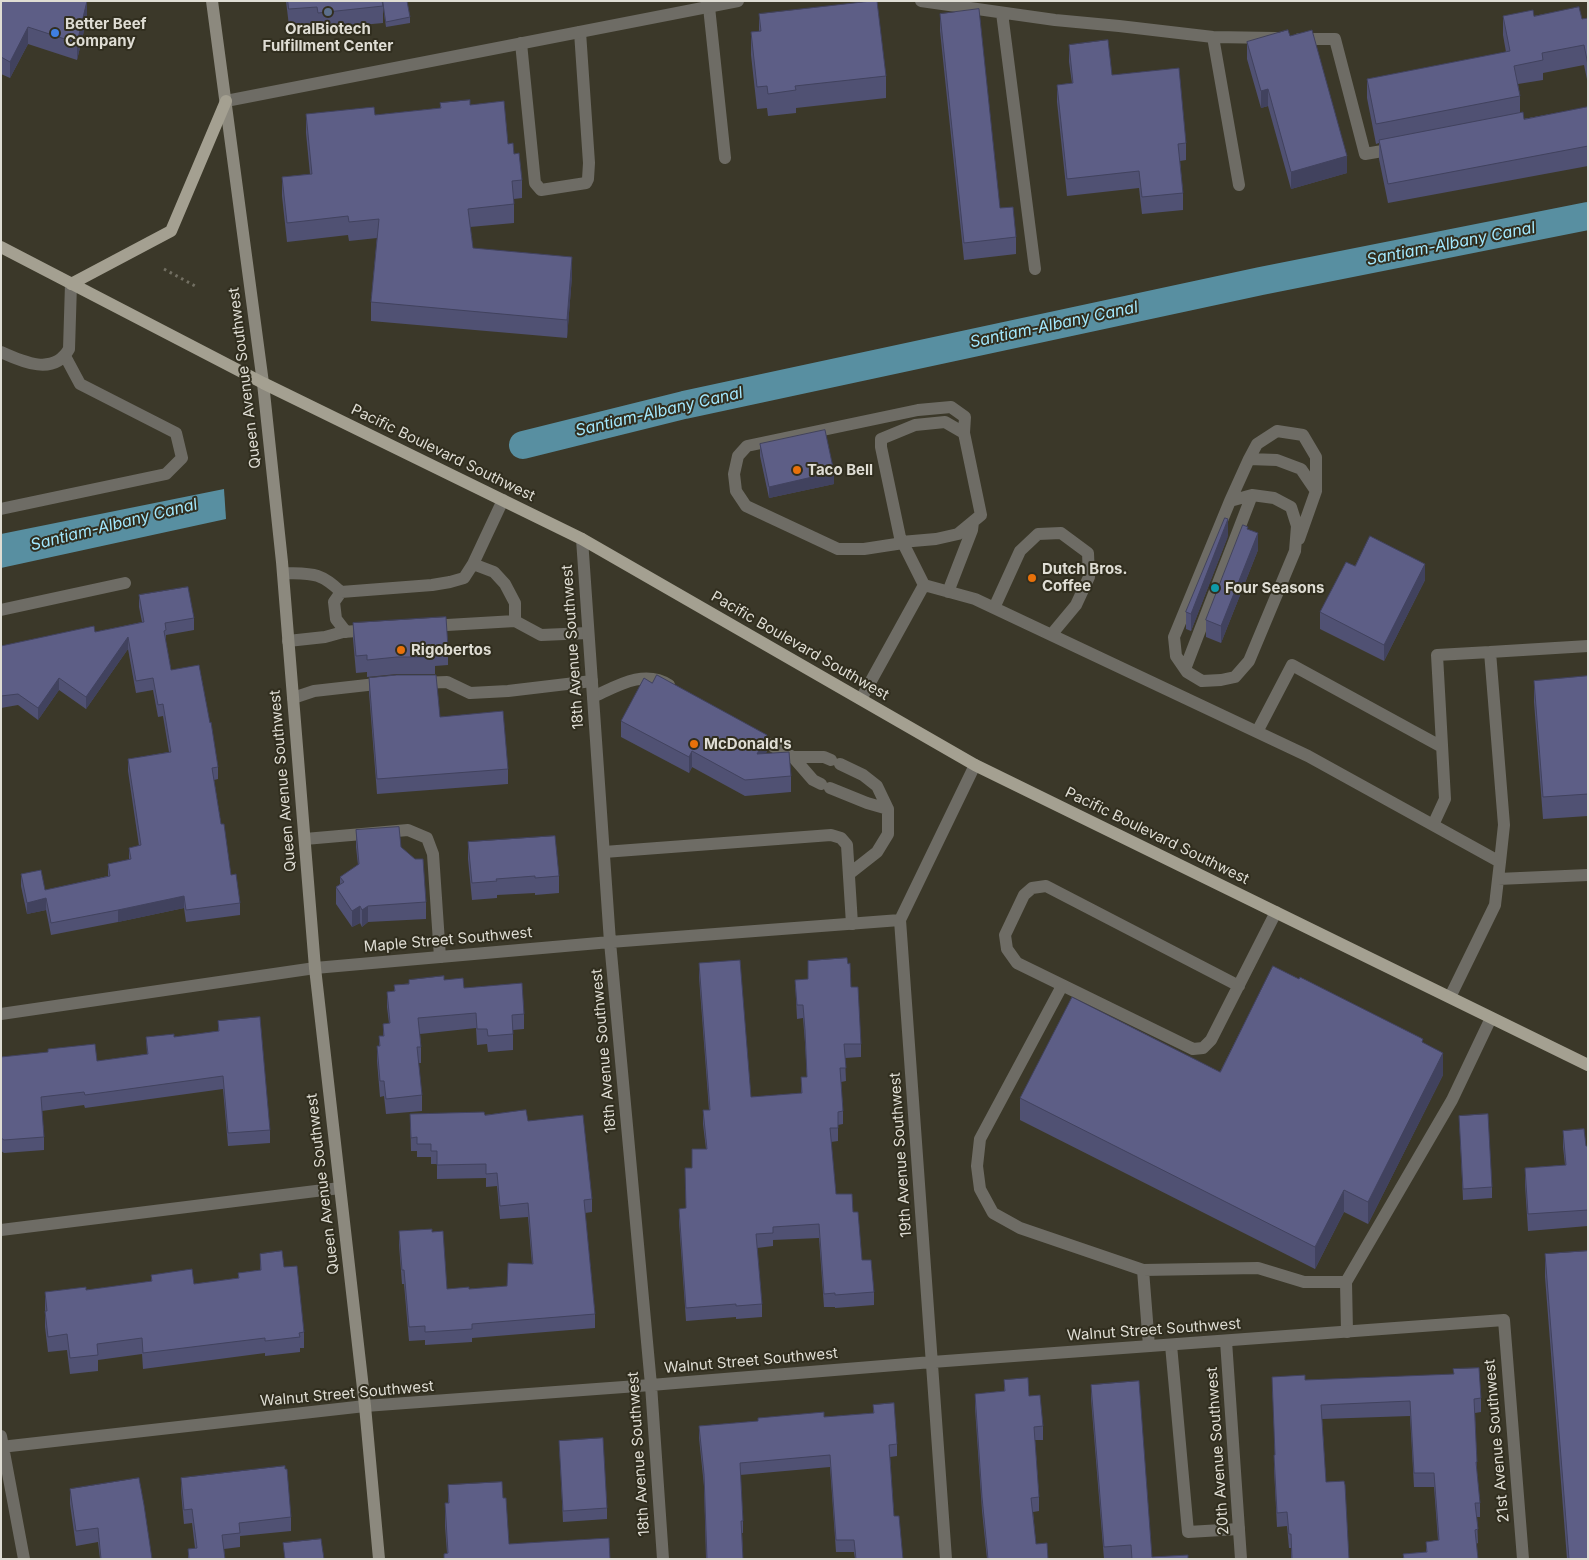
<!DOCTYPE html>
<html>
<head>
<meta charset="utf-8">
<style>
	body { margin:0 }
	#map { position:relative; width:1589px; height:1560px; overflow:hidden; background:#3b3829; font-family:Inter,sans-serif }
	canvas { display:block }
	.frame { position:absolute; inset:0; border:2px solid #dfddd4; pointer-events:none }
</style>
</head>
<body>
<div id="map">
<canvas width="1589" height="1560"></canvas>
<div class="frame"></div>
</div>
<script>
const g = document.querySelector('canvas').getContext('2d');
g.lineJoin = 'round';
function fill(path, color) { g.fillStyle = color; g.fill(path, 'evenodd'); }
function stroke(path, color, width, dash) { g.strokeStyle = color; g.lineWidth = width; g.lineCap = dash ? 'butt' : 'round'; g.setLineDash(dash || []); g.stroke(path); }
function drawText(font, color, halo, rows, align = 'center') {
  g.font = font + ' Inter,sans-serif'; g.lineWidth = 4; g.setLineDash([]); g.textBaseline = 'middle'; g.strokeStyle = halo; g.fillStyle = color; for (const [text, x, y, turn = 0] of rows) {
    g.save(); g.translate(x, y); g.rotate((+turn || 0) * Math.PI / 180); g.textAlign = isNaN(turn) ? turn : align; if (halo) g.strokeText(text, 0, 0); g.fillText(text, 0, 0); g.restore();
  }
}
const water = new Path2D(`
	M224,489L226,519L1,568V534Z`);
const canal = new Path2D(`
	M523,445L684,405L1261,281L1588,216`);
const path = new Path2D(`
	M164,269L197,287`);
const lane = new Path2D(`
	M921,1L1055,20L1119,26L1213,37L1276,38
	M709,7L725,158
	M1002,13L1035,269
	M1213,37L1239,185
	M1299,39H1335L1365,154L1394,149
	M521,43L535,183L541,190L586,183L588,179L589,163L580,32
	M1,352C23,362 54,376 69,349L71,284
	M945,422L964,433L981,515L958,534L936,539L901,542L881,447V439L915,425Z
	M1249,459L1257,444L1277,431L1303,435L1316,457V491
	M1252,495L1274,498L1291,507L1297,526L1295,551L1249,661L1235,677L1221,680L1202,681L1187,672L1176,656L1174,637L1230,501Z
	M1230,501L1249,459L1277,460L1301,469L1316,491L1299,539
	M1,509L166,474L182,458L176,433L80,384L65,356
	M473,564L494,572L505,584L515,603V621
	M283,573C311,574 319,571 341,592
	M924,585L903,543L864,549H838L746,506L736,491L734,474L738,456L747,446L918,410L951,407L965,417L964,433
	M948,592L972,530L973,522
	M994,608L1020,551L1038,534L1061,533L1088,553L1089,577L1076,605L1051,635
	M430,626L515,621L541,635L588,633
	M346,632L336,619L334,602L341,592L432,585L450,582L464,578L473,564L503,500
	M288,641L325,637L343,632L370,630
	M1490,652L1588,646
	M1185,669L1252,495
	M420,683L447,682L470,693L508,691L592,681
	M593,697C617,686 644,669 669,685
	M293,698L314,691L385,683
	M861,699L924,585L975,599L1308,756L1500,862L1495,905L1450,997
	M1257,732L1292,665L1442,747
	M752,735L793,757H824L831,760
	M793,757L813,780L821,784
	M840,764L863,775L877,786L888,809V834L877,852L849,874
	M830,788L867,803L888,809
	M1433,825L1445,799L1437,655L1490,652L1504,825L1500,862
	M305,839L408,830L427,838L433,854L440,957
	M604,852L831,835L841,838L847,845L852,924
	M1498,879L1588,875
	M1062,986L980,1139L977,1166L980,1189L993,1213L1020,1228L1143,1270L1149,1346
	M1239,986L1046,886L1032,888L1024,895L1005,935L1007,949L1017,963L1193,1049L1203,1048L1211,1040L1276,912
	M1,1230L340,1188
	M1143,1270L1258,1268L1304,1282H1346L1452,1100L1491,1018
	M1346,1282L1347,1332
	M1171,1345L1188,1532L1239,1529`);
const street = new Path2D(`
	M226,101L738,1
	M582,539L610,942L651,1385L663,1559
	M1,610L125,583
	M1,1014L315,968L610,942L900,920
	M1226,1341L1241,1559
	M1,1436L24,1559
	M1,1447L365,1406L651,1385L932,1362L1504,1320L1523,1559
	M946,1559L900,920L975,765`);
const secondary = new Path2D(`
	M212,1L263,383L282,562L315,968L365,1406L379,1559`);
const primary = new Path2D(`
	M1,247L263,383L582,539L975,765L1588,1065
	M71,284L171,231L226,101`);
const wall = new Path2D(`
	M1,1L87,18L77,60L28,44L10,78L1,74Z
	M286,1H382L410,17V23L386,27L383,7V23L318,29L317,23L289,26Z
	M759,14L886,76V98L796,108V113L768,116L767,108L757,109L751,55V32L759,31Z
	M940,14L1000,208L1016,237V254L964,260L940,31Z
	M1503,16H1534L1582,19L1588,18V84L1584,65L1543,73V80L1518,84L1520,96V112L1524,119L1588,107V166L1388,203L1379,159V143L1376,144L1367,98V79L1506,52L1503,35Z
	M1247,42L1347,173L1291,189L1268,106L1261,108L1247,59Z
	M1069,45L1112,75L1186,143V160L1180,161L1183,193V210L1142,214L1139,188L1067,196L1057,102V85L1072,83L1069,62Z
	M440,103L470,105L508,144L514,154L522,180V198L514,199V223L470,227L473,248L572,276L567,338L371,321V302L377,238L349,241L348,235L287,242L282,196V177L310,174L306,133V114L375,115L440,108Z
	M760,444L834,484L769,498L760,456Z
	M1248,530L1258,550L1221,643L1206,637V620Z
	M1228,536L1191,631L1186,629V612Z
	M1355,566L1425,580L1384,661L1320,629V612Z
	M139,595L194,618V630L166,635V642L171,670L210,723L218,767V779L214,780L221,824L231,875L240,903V915L186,922L184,908L118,922L51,935L46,910L27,914L21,886V874L45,890L108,876V864L129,860V848L139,846L128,771V759L169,752L163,716L158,717L153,690L136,693L128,649L86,709L59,690L38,720L18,705L1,708V646L95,632L142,622L139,607Z
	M353,623L448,648V665L435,666V674H397L367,677V672L356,673L353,639Z
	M1588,676V816L1543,819L1534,702V681Z
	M369,678L440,717L508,769V784L377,794L369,693Z
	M621,721L767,751L766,753L791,776V792L745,796L692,767L689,773L621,737Z
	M356,830L401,847L426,902V919L368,922L362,927L360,923L352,927L336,904V887L340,884V877L358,865L356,847Z
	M468,842L559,876V893L535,895V893L497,895V898L472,900L468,859Z
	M808,961L851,987L861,1044V1057L845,1058L846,1081L841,1082L843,1111V1124L838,1125V1141L831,1142L836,1194L853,1212L862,1260L874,1292V1305L835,1308V1307H824L819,1238L773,1240V1246L757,1248L762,1304V1317L736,1319V1317L686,1321L679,1222V1209L686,1208L692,1168L706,1149L703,1124V1110H709L699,977V963L751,1097L801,1093V1077H807L805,1043L803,1018L797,1019L795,980L808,979Z
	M444,980L464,988L524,1014V1029L513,1030V1050L488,1052L487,1044L477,1045L476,1028L420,1034L421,1047V1063H418L422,1095V1111L386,1114L384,1096L380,1097L377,1061V1046H379V1036H383V1024L389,1023L387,1007V992L394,991V985Z
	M218,1021L270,1130V1143L228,1146L223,1089L85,1108L84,1105L42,1111L44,1137V1150L4,1153L1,1151V1057L97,1061L147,1054L146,1037H174L218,1031Z
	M1423,1043L1443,1075L1368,1224L1344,1212L1315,1269L1020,1120V1098L1220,1072Z
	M410,1114L485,1115L528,1121L592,1199V1212L585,1213L595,1314V1328L472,1338V1342L425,1345V1340L409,1341L404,1284H402L399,1245V1231L432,1232L447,1289H469L507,1286L532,1264L528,1217L500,1219L497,1186L486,1187V1178L437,1179V1164H431V1157H417V1151H411Z
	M1459,1116L1492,1187V1198L1463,1200Z
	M1563,1131L1586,1146H1588V1226L1528,1231L1525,1185V1168L1565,1165L1563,1147Z
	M260,1254L284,1267L304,1332V1348H300V1352L265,1356V1353L143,1369L142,1354L98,1360V1371L70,1374L67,1350L48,1352L45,1327V1292L86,1290L151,1282V1275L194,1284L238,1278V1273L260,1270Z
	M1545,1254L1588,1559H1567L1545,1277Z
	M1272,1377L1481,1398V1412L1475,1413L1477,1476L1480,1503V1517H1477L1478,1543L1476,1544L1478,1559H1403V1554L1426,1552V1542L1438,1540L1434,1487H1414L1410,1416L1322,1419L1326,1482L1349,1559H1291V1548H1289L1287,1526L1277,1527L1274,1469V1455H1275Z
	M1004,1380L1029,1396L1043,1426V1440H1035L1039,1497V1511L1033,1512L1036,1544L1048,1559H987L982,1511L975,1408V1394L1004,1391Z
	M1091,1385L1152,1557L1188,1559H1104L1091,1399Z
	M873,1405L897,1444V1456L890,1457L894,1516L903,1559H855L854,1552H836L830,1467L740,1475L743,1521V1533H742L743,1559H706L704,1486L699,1438V1426L758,1421V1418L824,1417L873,1413Z
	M559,1441L607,1508V1519L563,1522Z
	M181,1478L291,1517V1531L240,1536V1547L224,1549L225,1559H188V1549L195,1548L192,1523L184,1524L181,1492Z
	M448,1485L503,1498L509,1544L447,1553L445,1526V1503H448Z
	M70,1489L152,1559H100L98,1542L76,1546L70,1504Z`);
const shadedWall = new Path2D(`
	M87,1V18L77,60V43Z
	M28,27V44L10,78V62Z
	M1268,89V106L1261,108V91Z
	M1347,156V173L1291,189V172Z
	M572,257V276L567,338V320Z
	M834,472V484L769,498V487Z
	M1228,519V536L1191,631V614Z
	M1258,533V550L1221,643V626Z
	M1425,564V580L1384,661V645Z
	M128,637V649L86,709V697Z
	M59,678V690L38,720V708Z
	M767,735V751L757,770V754Z
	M692,751V767L689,773V757Z
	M184,896V908L118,922V910Z
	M46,898V910L27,914V903Z
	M360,906V923L352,927V911Z
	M368,906V922L362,927V910Z
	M1443,1053V1075L1368,1224V1202Z
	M1344,1190V1212L1315,1269V1247Z`);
const building = new Path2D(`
	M1,1H87L77,43L28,27L10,62L1,57Z
	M288,1H382L383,6L318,13L317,7L289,9Z
	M383,1H407L410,17L386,22Z
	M872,1H877L886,76L795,86L796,90L768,94L767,86L757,87L751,32L761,31L759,14Z
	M1579,7L1582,19L1588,18V65L1584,45L1542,53L1543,60L1514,66L1520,96L1376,124L1367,79L1510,51L1503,16L1533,10L1534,16Z
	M979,9L1000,208L1013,207L1016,237L964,243L940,14Z
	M1288,30L1290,36L1312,30L1347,156L1291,172L1268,89L1261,91L1247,42Z
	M1108,40L1112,75L1179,68L1186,143L1178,144L1183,193L1142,197L1139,171L1067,179L1057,85L1073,83L1069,45Z
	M470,100V105L504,101L508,144L513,143L514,154L519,153L522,180L512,181L514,204L468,209L473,248L572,257L567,320L371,302L379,219L349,222L348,216L287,223L282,177L312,174L306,114L374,107L375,115L441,108L440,103Z
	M1588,107V146L1388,184L1379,140L1523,112L1524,119Z
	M825,430L834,472L769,487L760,444Z
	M1225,518L1228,519L1191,614L1186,612Z
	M1243,525L1248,527L1247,529L1258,533L1221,626L1206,620Z
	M1370,536L1425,564L1384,645L1320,612L1346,562L1355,566Z
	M188,587L194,618L165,623L166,630L164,631L171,670L199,665L210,723L211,722L218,767L212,768L221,824H224L231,875L236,874L240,903L186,910L184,896L118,910L51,923L46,898L27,903L21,874L41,870L45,890L110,876L108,864L131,859L129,848L141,845L128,759L171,752L163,704L158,705L153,678L136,681L128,637L86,697L59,678L38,708L18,694L1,696V646L94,626L95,632L144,622L139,595Z
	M446,617L448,648L434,649L435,657H397L367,660V655L356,656L353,623Z
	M397,675H436L440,717L503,711L508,769L377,779L369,678Z
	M657,675L767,735L757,754L789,752L791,776L745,780L692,751L689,757L621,721L644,678L652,683Z
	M1588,676V794L1543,797L1534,681Z
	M399,827L401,847L415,859H423L426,902L368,906L362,910L360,906L352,911L336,887L344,882L340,877L359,864L356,830Z
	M555,836L559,876L535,878V876L496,879L497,881L472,883L468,842Z
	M847,958L848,964L850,963L851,987H858L861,1044H844L846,1068H840L843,1111L838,1112V1128H830L836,1194H852L853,1212H858L862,1260H871L874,1292L835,1295V1293L824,1294L819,1224L773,1227V1233L756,1234L762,1304L736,1306V1304L686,1308L679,1209L686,1208L685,1168H692V1149H707L703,1110H710L699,963L740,960L751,1097L802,1093L801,1077H807L805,1030L803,1005H797L795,980L808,979V961Z
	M1273,966L1299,979L1300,977L1423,1039L1422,1042L1443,1053L1368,1202L1344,1190L1315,1247L1020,1098L1072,997L1220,1072Z
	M444,976V980L463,978L464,988L522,983L524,1014L512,1015L513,1034L488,1036L487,1029H477L476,1013L418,1018L421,1047H417L422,1095L386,1099L384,1081H380L377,1046H380L379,1036H384L383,1024L390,1023L387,992L395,991L394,985L409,984V980Z
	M260,1017L270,1130L228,1133L223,1076L85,1095L84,1092L41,1097L44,1137L4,1140L1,1138V1057L48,1052V1049L95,1044L97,1061L148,1054L146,1037L174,1034V1037L219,1031L218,1021Z
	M526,1110L528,1121L583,1115L592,1199L584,1200L595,1314L472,1324V1329L425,1332V1326L409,1327L404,1270H402L399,1231L432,1229V1232L443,1231L447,1289L469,1287V1289L507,1286L508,1263L533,1264L528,1203L500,1206L497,1173L486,1174V1164L437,1165V1151H431V1144H417V1137L411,1138L410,1114L484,1112L485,1115Z
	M1488,1114L1492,1187L1463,1189L1459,1116Z
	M1584,1129L1586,1146H1588V1210L1528,1214L1525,1168L1566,1165L1563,1131Z
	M282,1251L284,1267L297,1266L304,1332L299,1333L300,1337L265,1341V1338L143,1353L142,1338L97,1344L98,1355L70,1358L67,1334L48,1337L45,1311H47L45,1292L86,1287V1290L152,1281L151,1275L192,1269L194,1284L239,1278L238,1273L261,1270L260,1254Z
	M1588,1251V1559H1569L1545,1254Z
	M1479,1368L1481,1398L1474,1399L1477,1462H1476L1480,1503H1475L1478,1529L1475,1530L1478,1559H1404L1403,1554L1427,1552L1426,1542L1439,1540L1434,1473H1414L1410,1401L1321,1405L1326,1482L1344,1481L1345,1485L1349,1559H1292L1291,1534H1289L1287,1512L1277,1513L1274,1455H1275L1272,1377L1305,1375V1380L1454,1374L1453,1369Z
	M1028,1378L1029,1396L1040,1395L1043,1426L1034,1427L1039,1497L1031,1498L1036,1544L1047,1543L1048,1559H988L982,1497L975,1394L1005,1391L1004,1380Z
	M1139,1381L1152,1557L1188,1555V1559H1132L1131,1545L1104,1547L1091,1385Z
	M894,1403L897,1444L889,1445L894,1516H899L903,1559H856L854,1540H836L830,1455L740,1463L743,1521H741L743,1559H707L704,1474L699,1426L758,1421V1418L824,1412V1417L874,1413L873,1405Z
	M603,1438L607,1508L563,1511L559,1441Z
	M285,1466V1469H287L291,1517L239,1523L240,1533L222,1535L225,1559H189L188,1549L197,1548L192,1509L184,1510L181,1478Z
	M139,1478L144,1505L152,1559H101L98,1528L76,1531L70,1489Z
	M502,1482L503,1498H506L509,1544L609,1538L610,1559H444V1554L448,1553L445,1503H449L448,1485Z
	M321,1539L324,1559H285L283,1543Z`);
const markers = [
	[328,12,5,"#5c6f8a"],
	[55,33,5,"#3f7fe0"],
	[797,470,5,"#e8710a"],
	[1032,578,5,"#e8710a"],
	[1215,588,5,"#0f9aa8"],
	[401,650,5,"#e8710a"],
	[694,744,5,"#e8710a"]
];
const poiNames = [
	["Better Beef",65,24],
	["Company",65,41],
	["OralBiotech",328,29,"center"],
	["Fulfillment Center",328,46,"center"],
	["Taco Bell",807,470],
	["Dutch Bros.",1042,569],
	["Coffee",1042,586],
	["Four Seasons",1225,588],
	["Rigobertos",411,650],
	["McDonald's",704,744]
];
const streetNames = [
	["Queen Avenue Southwest",245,378,-97],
	["Pacific Boulevard Southwest",443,453,26],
	["Pacific Boulevard Southwest",800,646,30],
	["18th Avenue Southwest",573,647,-94],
	["Queen Avenue Southwest",283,781,-95],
	["Pacific Boulevard Southwest",1157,836,26],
	["Maple Street Southwest",448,940,-5],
	["18th Avenue Southwest",604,1051,-95],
	["19th Avenue Southwest",901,1155,-94],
	["Queen Avenue Southwest",323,1184,-97],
	["Walnut Street Southwest",1154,1330,-4],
	["Walnut Street Southwest",751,1361,-5],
	["Walnut Street Southwest",347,1394,-5],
	["21st Avenue Southwest",1497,1441,-95],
	["20th Avenue Southwest",1218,1451,-94],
	["18th Avenue Southwest",639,1454,-94]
];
const waterNames = [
	["Santiam-Albany Canal",1451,244,-11],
	["Santiam-Albany Canal",1054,325,-12],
	["Santiam-Albany Canal",659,412,-13],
	["Santiam-Albany Canal",114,525,-14]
];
fill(water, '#588fa1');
stroke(canal, '#588fa1', 28);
stroke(path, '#726f62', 3, [2.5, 4]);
stroke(lane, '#6e6c65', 12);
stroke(street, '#6e6c65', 12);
stroke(secondary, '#8c897e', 12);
stroke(primary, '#a4a091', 12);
fill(wall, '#505173');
fill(shadedWall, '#41425e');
fill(building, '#5d5e86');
stroke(building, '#41425e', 1);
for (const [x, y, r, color] of markers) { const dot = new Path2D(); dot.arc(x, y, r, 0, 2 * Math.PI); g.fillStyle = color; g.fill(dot); stroke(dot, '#312e1f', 2); }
drawText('bold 15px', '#dfddd4', '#312e1f', poiNames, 'left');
drawText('15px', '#dfddd4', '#312e1f', streetNames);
drawText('italic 16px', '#a3e8fe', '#312e1f', waterNames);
</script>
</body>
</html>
